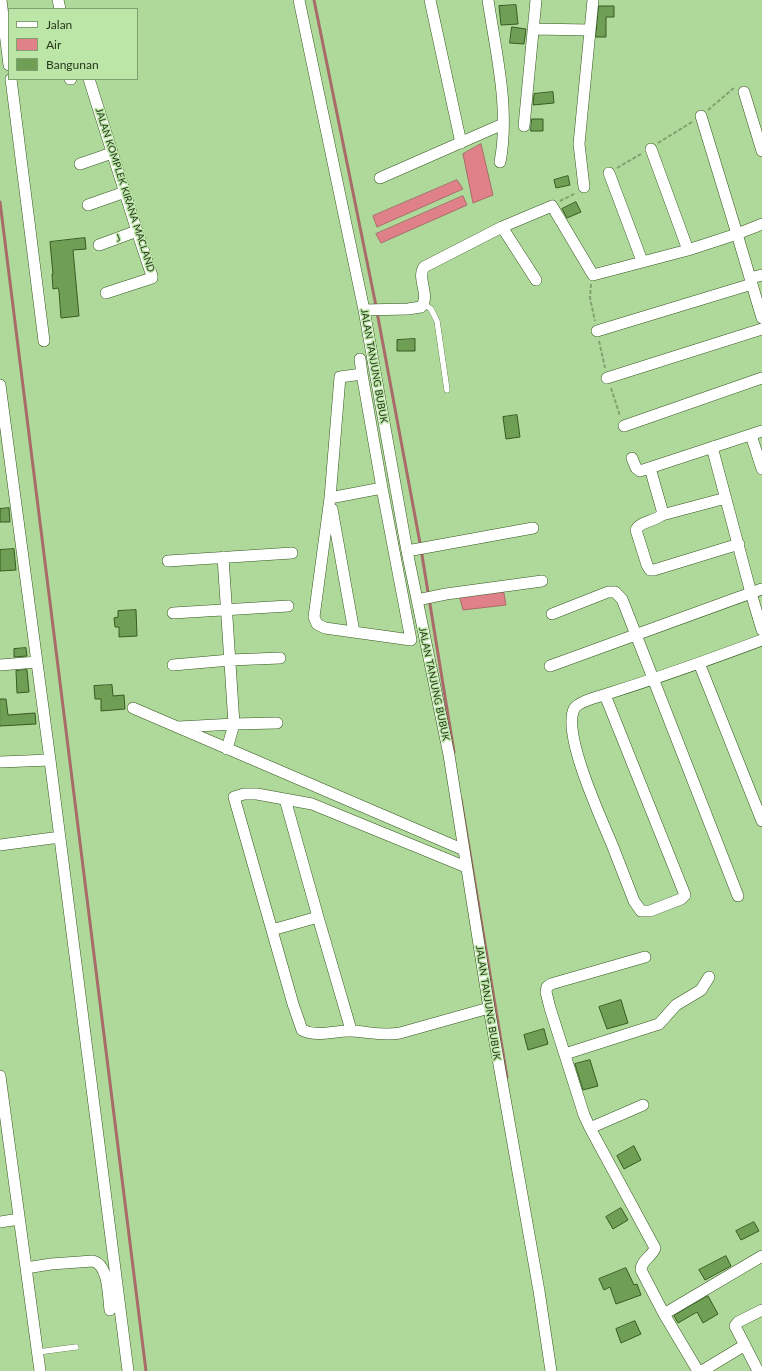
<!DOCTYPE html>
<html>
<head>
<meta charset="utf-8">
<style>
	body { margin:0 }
	#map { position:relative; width:762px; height:1371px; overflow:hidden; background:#afd99a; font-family:Lato,sans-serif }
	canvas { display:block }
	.legend { position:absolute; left:8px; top:8px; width:130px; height:72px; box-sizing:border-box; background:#bce6a7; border:1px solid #80a070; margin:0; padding:5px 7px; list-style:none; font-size:12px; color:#27371e }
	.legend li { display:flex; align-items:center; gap:8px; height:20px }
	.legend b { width:20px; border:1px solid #80a070 }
</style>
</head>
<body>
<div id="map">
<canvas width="762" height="1371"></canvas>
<ul class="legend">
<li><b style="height:5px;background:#fff"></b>Jalan</li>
<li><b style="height:11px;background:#e08189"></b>Air</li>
<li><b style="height:11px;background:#6e9f54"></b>Bangunan</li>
</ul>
</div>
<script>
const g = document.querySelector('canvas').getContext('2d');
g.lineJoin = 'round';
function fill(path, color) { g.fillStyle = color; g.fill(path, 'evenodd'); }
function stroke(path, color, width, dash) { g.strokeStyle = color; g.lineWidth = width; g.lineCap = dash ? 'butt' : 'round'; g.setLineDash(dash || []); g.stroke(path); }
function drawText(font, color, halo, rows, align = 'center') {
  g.font = font + ' Lato,sans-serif'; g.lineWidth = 3; g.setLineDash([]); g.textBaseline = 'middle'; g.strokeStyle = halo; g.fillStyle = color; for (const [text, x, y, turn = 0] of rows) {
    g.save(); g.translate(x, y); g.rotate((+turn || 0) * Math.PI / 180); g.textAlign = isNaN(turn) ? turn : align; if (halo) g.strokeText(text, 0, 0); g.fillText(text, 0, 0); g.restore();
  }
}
const water = new Path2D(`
	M481,144L493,195L473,203L463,154Z
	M457,180L463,189L377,227L373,216Z
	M463,196L467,205L381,243L376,234Z
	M503,588L506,605L463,610L459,595Z`);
const stream = new Path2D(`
	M314,0L376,306
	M0,202L146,1371
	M377,312L420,543L454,752
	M461,799L507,1077`);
const building = new Path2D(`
	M516,5L518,24L501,25L499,6Z
	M599,6H614V17H606V37H596Z
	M512,27L526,29L524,44L510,43Z
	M553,92L554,103L533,105L534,94Z
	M532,119H543V131H531Z
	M568,176L570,185L556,188L554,180Z
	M576,202L581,212L567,218L562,209Z
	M85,238L86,249L73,250L79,316L61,318L59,291L58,288L53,289L52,274H53L50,242Z
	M415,339V351H397V340Z
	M517,415L520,437L506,439L503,417Z
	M9,508L10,522H0V509Z
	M14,549L16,570L0,571V550Z
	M136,610L137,636L119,637V627H115L114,618L118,617V611Z
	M26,648L27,656L14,657V649Z
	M27,670L29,692L17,693L16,671Z
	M112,685L113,696L124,695L125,709L101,711V699H95L94,686Z
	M0,699H6L8,715L35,713L36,724L0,726Z
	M621,1000L628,1023L607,1029L599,1007Z
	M544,1029L548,1044L528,1050L524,1035Z
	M590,1060L598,1086L583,1090L575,1064Z
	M634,1146L641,1160L624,1169L617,1156Z
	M621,1208L628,1220L613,1229L606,1217Z
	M754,1222L759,1231L741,1240L736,1231Z
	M726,1256L731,1266L705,1280L699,1270Z
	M626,1268L634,1285L637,1284L641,1295L616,1304L610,1287L604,1290L599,1279Z
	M708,1296L718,1314L703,1323L697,1312L678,1323L674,1316Z
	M635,1321L641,1334L621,1343L616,1329Z`);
const path = new Path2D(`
	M708,110L735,87
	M658,143L692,122
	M617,168L641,154
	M560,201L576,193
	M591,284L590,298L595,321
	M599,341L605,368
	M611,388L620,416`);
const lane = new Path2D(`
	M424,304L431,309L437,321L447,390
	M38,1352L76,1347`);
const street = new Path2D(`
	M1,0L9,65
	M58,0L60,9
	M299,0L364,310L407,551L449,755L489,1008L539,1291L551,1371
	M430,0L461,143
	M488,0C496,53 510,109 500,162
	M533,29L590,30
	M11,79L44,341
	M70,79H71
	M89,79L137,231L152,276V278L106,293
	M744,92L762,151
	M524,126L536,0
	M651,149L688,250
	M80,164L112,153
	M609,173L642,261
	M380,178L503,124
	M584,187L579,144L593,0
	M88,205L125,192
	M762,224L737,234L762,318
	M502,227L536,280
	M99,245L137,231
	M750,278L762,275
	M364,310L408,309L421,307C431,296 416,278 424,267L502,227L552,206L593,275L688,250L737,234L701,116
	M597,331L752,284
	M360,359L362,374
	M362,374L382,488L411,640L325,628L317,624L314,617L330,498L340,377Z
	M607,378L762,329
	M0,385L50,760L128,1371
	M624,426L762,378
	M751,435L762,469
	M712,447L751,593L762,630
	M632,458L636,468L640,471L762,431
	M650,468L662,510V515C655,521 639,522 636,530L647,565L650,570H654L739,544
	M330,498L382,488
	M332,509L354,632
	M662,515L726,498
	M407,551L533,528
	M223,557L234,724L227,749
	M168,561L292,553
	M417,600L446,594L542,581
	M173,613L288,606
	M552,614L608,592H615L622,599L738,896
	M699,663L762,821
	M0,665L37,662
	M173,665L230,660L280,658
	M550,666L762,589
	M605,695L685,895L681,899L650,911H641L634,901C627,883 620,865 613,847C602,820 562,735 574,709C578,701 601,696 610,693C661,677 711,659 762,640
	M133,708L464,850
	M179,727L234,724L277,723
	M0,762L50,760
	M285,799L318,917L351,1030
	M0,845L60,837
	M466,867L312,804L257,794H244L234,797L293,1004L302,1030C319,1038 335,1030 352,1031C370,1032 381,1036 400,1033L489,1008
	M272,930L318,917
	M645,957L551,984L547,987L546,992L550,1008L584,1115L590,1128L655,1248C652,1257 641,1260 641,1270L664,1314L698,1371
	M565,1054L659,1024L676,1005L701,990L709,977
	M0,1076L40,1371
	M590,1128L643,1105
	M0,1222L19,1219
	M26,1268L51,1264L93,1261C109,1265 108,1296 110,1310
	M664,1314L762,1256
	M702,1371L745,1345
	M758,1371L735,1326L738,1322L762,1310`);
const streetNames = [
	["JALAN KOMPLEK KIRANA MACLAND",125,190,72],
	["J",118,238,-21],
	["JALAN TANJUNG BUBUK",374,366,80],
	["JALAN TANJUNG BUBUK",434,684,78],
	["JALAN TANJUNG BUBUK",488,1003,81]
];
fill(water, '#e08189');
stroke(water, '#a86b69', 1);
stroke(stream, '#a86b69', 3);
fill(building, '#6e9f54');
stroke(building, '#375b22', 1);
stroke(lane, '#34571e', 6);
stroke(street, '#34571e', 12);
stroke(path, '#81a270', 2, [4, 2]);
stroke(lane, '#fff', 5.5);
stroke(street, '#fff', 11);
drawText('10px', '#27371e', '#bce6a7', streetNames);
</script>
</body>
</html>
